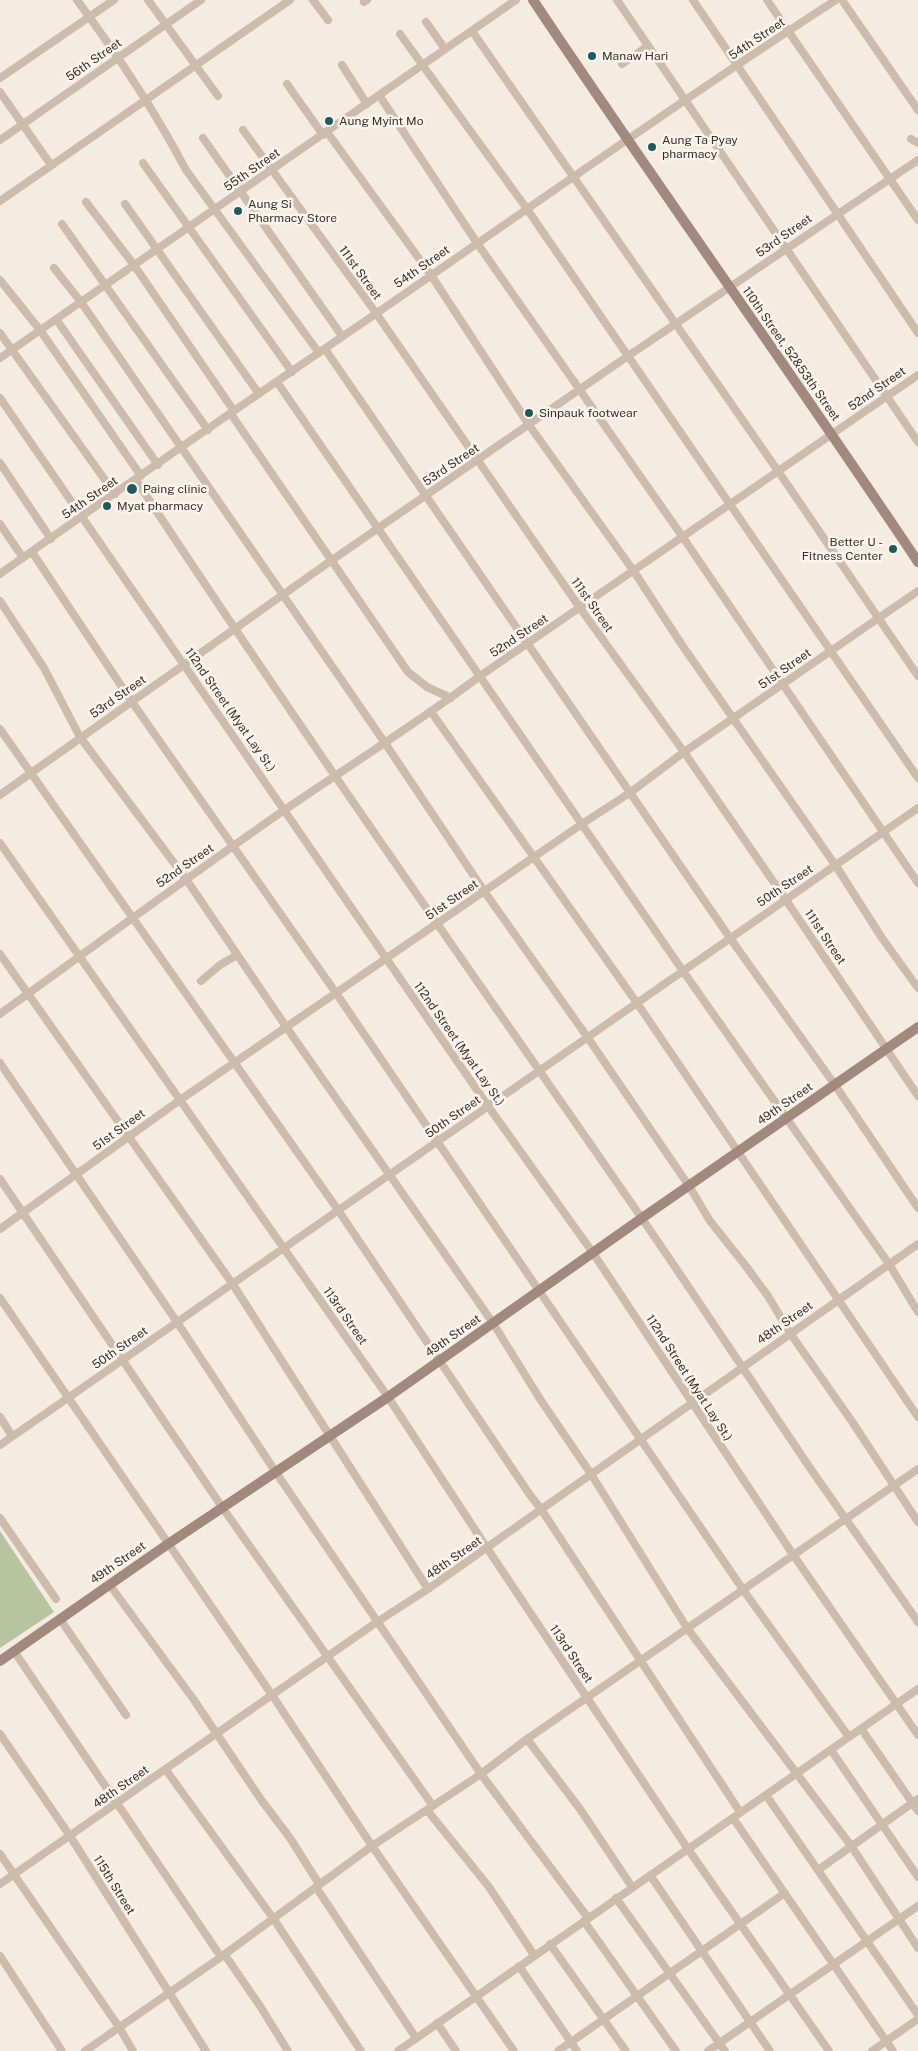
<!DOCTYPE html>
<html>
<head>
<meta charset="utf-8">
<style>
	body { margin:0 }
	canvas { display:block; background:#f4ebe1 }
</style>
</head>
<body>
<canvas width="918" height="2051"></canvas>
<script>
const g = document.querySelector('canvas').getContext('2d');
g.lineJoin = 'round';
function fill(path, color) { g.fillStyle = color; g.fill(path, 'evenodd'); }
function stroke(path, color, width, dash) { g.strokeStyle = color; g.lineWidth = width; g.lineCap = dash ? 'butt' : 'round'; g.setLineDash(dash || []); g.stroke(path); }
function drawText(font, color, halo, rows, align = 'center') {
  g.font = font + ' "Public Sans",sans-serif'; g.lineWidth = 5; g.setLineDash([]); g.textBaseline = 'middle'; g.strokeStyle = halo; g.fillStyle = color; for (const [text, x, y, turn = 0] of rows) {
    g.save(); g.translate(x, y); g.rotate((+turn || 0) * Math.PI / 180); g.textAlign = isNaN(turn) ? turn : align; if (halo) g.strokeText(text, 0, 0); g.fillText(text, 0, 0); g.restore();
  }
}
const green = new Path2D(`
	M0,1531L54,1612L0,1648Z`);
const minor = new Path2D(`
	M77,0C117,54 155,111 186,170L319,353
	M148,0L218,96
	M313,0L328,20
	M617,0L918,442
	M693,0L918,333
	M767,0L918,220
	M842,0L918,110
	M364,2L367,0
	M426,22L445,49
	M472,31L778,471L918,676
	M400,34L527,209L918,778
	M622,64L648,46
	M342,65L367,104
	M0,78L114,0
	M287,84L323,135
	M0,92L51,165
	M379,95L477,243L682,536L918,883
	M243,130L376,313L580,608L684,752L786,900L918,1096
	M327,132L431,275L529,425L633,570L682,645L836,866L882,938L918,988
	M203,138L342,336
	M911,139L918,143
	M0,140L201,0
	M143,163L292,372
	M0,201L290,0
	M86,202L134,265L234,411
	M125,204L259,394
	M62,224L208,430
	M54,268L81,302L385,743L484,891L588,1038L689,1186L710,1221L745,1265L768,1296L790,1333L851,1420L918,1522
	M0,280L40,330L141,476
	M56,319L158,465
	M0,333L115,494
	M325,349L730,938L835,1085L918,1208
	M0,358L516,0
	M277,382L683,971L889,1264L918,1312
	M0,398L488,1106L593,1253L794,1556L918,1735
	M231,414L408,672L427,687L451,698
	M0,463L51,539
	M136,480C300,730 473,974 643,1220C698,1300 752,1382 806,1462C843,1516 881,1568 918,1622
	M0,524L23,558
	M32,552L132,702L336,993L744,1591L849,1737
	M0,574C124,485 251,399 377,313C529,208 680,101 836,0
	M0,601L44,668L80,737L186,879L287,1028L493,1323L540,1399L591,1474L687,1628L852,1847L918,1948
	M432,713L637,1003L918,1417
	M0,729L338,1210L530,1495L541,1509L740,1812
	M0,795L332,560L628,356L918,160
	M0,843L388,1397L487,1548L688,1849L829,2051
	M0,954L232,1283L428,1589
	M201,981L220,965L237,955
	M0,1014C94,946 188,877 283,811C349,766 416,724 480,676L918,375
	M0,1063L177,1322L275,1471L481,1774L588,1918
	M0,1179L222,1507L433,1806
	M0,1229L180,1100L582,824L631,792L684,752L918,591
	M0,1298L272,1695L372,1846L514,2051
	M0,1417L12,1436
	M0,1445L918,808
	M0,1518L56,1599
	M109,1584L194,1700L262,1801L290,1838L319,1884
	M60,1619L126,1715
	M14,1651L221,1957
	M862,1730L918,1811
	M0,1734L70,1836L206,2051
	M527,1739L580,1809L632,1887
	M831,1750L918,1877
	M166,1770L273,1918L361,2051
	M766,1795L918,2015
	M427,1810L489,1887L534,1955
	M733,1818L893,2051
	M0,1854L119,2027L133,2051
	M818,1870L918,1799
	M650,1875L770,2051
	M0,1884L377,1622L428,1589L918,1244
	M316,1887L416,2038
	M616,1898L725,2051
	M584,1921L676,2051
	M550,1944L626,2051
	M225,1955L260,2006L288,2051
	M0,1956L62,2051
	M519,1966L577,2051
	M437,2023L456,2051
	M85,2051L221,1957L372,1846L481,1774L527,1739L918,1469
	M398,2051L918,1689
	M558,2051L785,1893
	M708,2051L918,1906
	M872,2051L918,2019`);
const secondary = new Path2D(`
	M533,0C659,189 792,373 918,562
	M0,1661L168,1544L388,1397L642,1218L918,1027`);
const markers = [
	[592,56,5,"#1f5a5e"],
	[329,121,5,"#1f5a5e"],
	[652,147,5,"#1f5a5e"],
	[238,211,5,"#1f5a5e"],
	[529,413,5,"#1f5a5e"],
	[132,489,6,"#1f5a5e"],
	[107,506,5,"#1f5a5e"],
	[893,549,5,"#1f5a5e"]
];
const streetNames = [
	["54th Street",757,39,-34],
	["56th Street",94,60,-35],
	["55th Street",252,170,-35],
	["53rd Street",784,236,-35],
	["54th Street",422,267,-35],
	["111st Street",360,273,54],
	["110th Street, 52&53th Street",791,354,55],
	["52nd Street",877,389,-35],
	["53rd Street",451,465,-34],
	["54th Street",90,498,-35],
	["111st Street",592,605,55],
	["52nd Street",519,636,-34],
	["51st Street",785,669,-35],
	["53rd Street",118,697,-35],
	["112nd Street (Myat Lay St.)",230,710,55],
	["52nd Street",185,866,-35],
	["50th Street",785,886,-34],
	["51st Street",452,900,-35],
	["111st Street",825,937,56],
	["112nd Street (Myat Lay St.)",459,1044,55],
	["49th Street",785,1104,-35],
	["50th Street",453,1117,-35],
	["51st Street",119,1130,-36],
	["113rd Street",345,1316,55],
	["48th Street",785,1323,-35],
	["49th Street",453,1336,-35],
	["50th Street",120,1348,-35],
	["112nd Street (Myat Lay St.)",689,1378,57],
	["48th Street",454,1558,-35],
	["49th Street",118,1563,-35],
	["113rd Street",571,1654,56],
	["48th Street",121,1787,-35],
	["115th Street",114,1885,58]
];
const poiNames = [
	["Manaw Hari",602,56],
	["Aung Myint Mo",339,121],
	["Aung Ta Pyay",662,140],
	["pharmacy",662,154],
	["Aung Si",248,204],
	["Pharmacy Store",248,218],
	["Sinpauk footwear",539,413],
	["Paing clinic",143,489],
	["Myat pharmacy",117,506],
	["Better U -",883,542,"right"],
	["Fitness Center",883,556,"right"]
];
fill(green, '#b8c4a0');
stroke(minor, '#cdbbac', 8);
stroke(secondary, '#a18a7d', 10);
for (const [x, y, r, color] of markers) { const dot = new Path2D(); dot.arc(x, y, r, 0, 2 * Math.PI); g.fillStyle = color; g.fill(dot); stroke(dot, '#fbf5ee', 2); }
drawText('12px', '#3b302b', '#fbf5ee', streetNames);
drawText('12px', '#3b302b', '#fbf5ee', poiNames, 'left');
</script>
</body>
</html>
